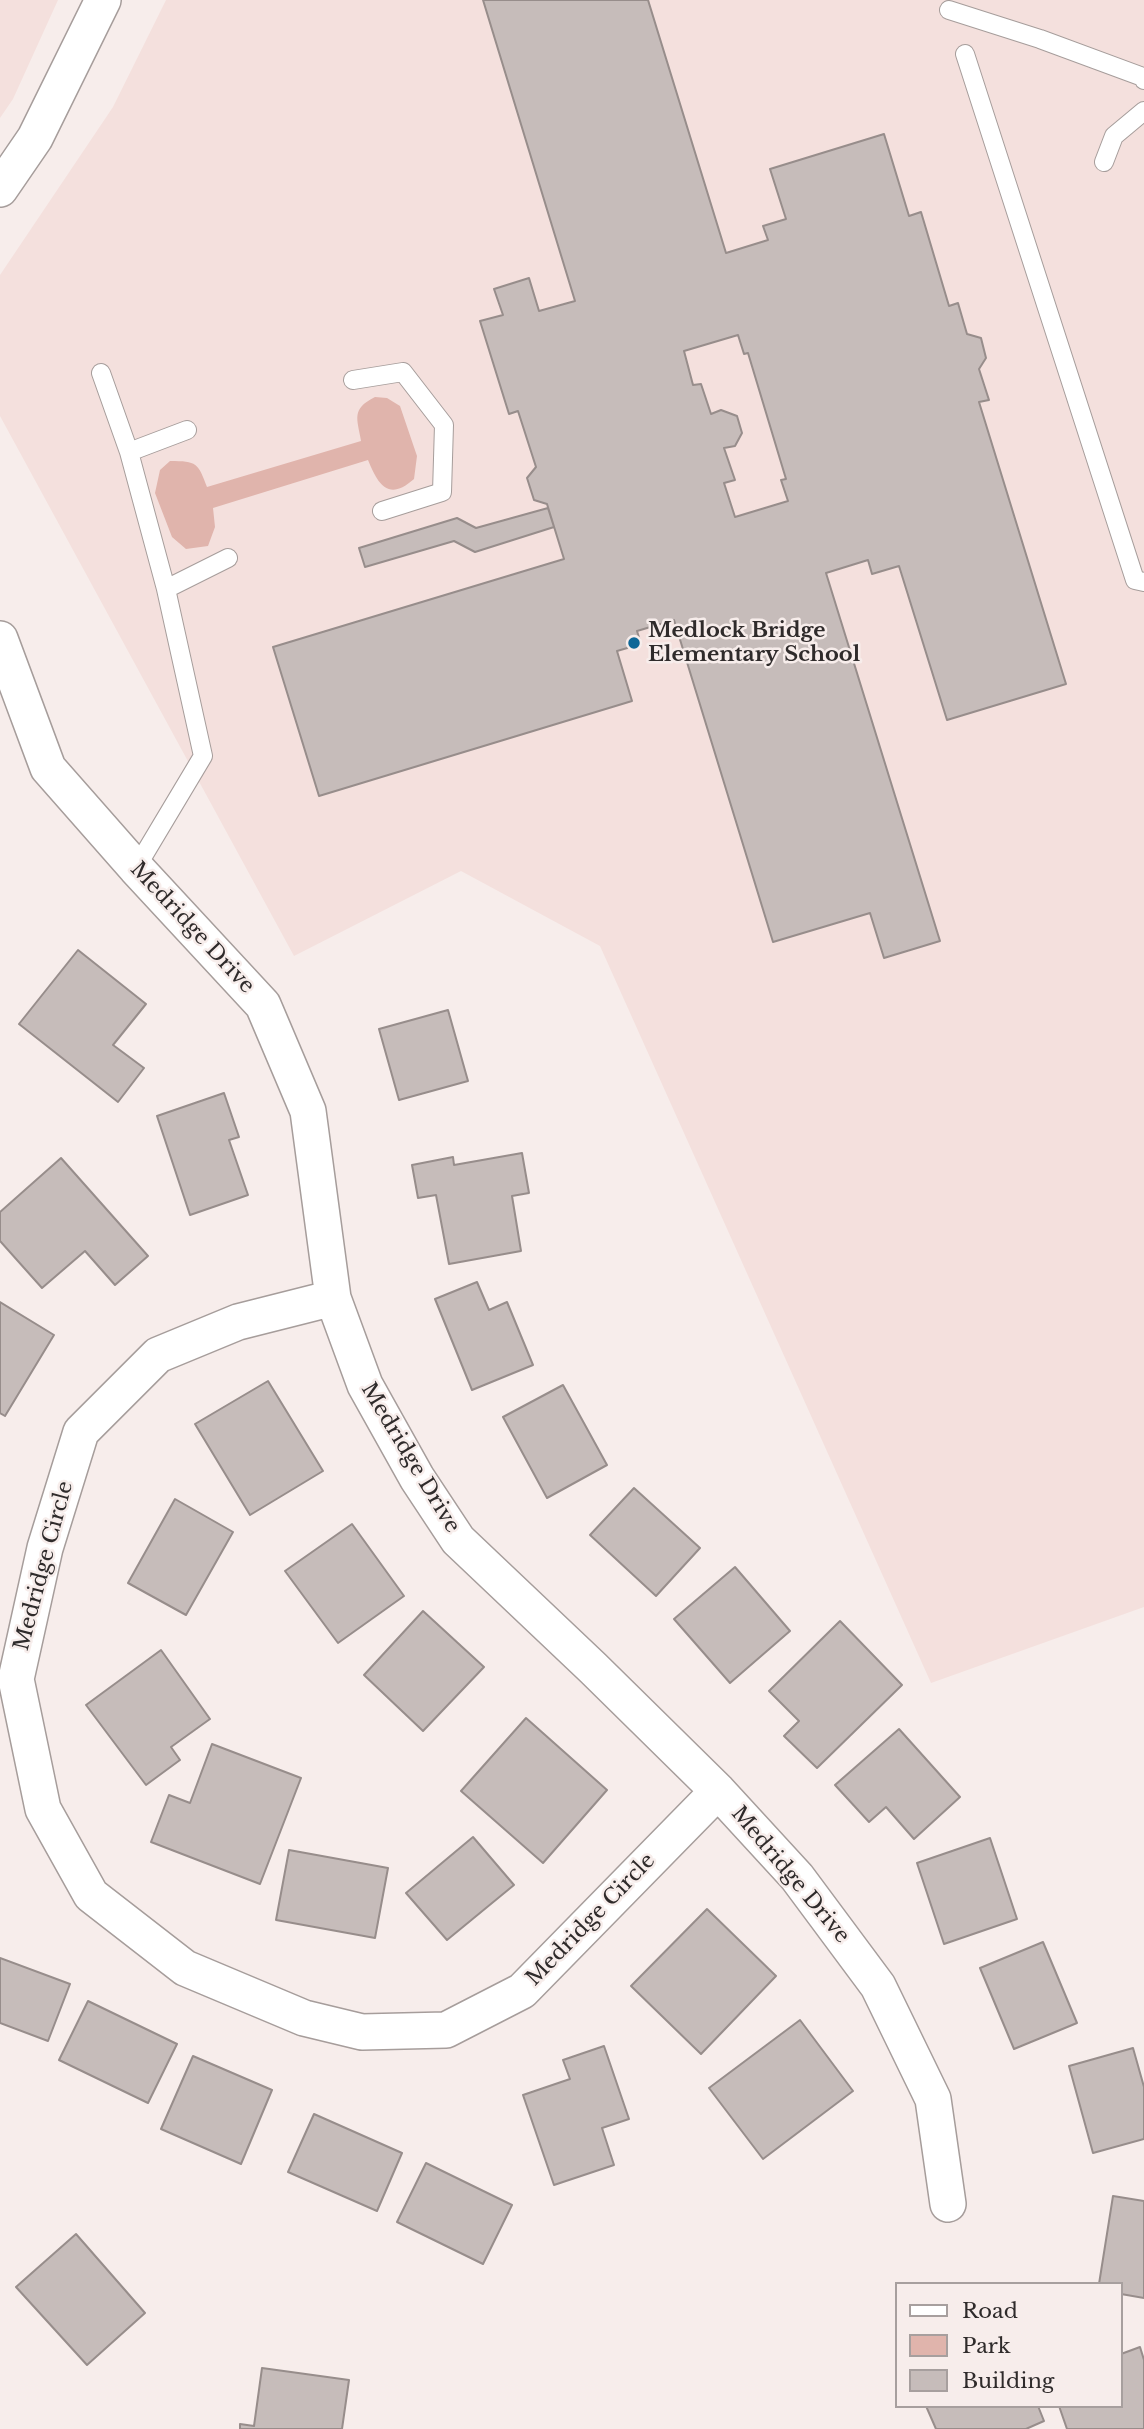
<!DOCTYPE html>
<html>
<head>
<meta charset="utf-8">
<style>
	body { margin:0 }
	#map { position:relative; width:1144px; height:2429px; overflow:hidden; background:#f7edeb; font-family:"Libre Baskerville",serif }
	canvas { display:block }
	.legend { position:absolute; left:895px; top:2282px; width:228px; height:126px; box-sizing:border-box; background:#f7edeb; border:2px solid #a79f9e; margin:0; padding:9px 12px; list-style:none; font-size:21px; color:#2f2b2b }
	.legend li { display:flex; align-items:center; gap:14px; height:35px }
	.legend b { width:35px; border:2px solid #a79f9e }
</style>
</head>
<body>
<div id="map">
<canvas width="1144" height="2429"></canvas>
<ul class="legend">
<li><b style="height:9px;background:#fff"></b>Road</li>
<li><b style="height:19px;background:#e0b4ac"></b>Park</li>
<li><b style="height:19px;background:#c6bcba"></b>Building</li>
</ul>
</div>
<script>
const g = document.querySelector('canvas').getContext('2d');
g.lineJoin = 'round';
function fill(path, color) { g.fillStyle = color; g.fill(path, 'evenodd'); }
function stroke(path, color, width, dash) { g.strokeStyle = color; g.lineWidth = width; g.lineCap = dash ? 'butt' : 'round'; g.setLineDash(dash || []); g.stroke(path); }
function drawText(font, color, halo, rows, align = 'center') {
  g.font = font + ' "Libre Baskerville",serif'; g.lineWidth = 5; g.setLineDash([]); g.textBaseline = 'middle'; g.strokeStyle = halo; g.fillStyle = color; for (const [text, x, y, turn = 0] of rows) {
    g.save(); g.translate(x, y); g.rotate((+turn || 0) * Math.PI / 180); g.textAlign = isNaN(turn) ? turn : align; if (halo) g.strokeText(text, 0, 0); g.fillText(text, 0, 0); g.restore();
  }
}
const built = new Path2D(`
	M0,0H58L13,99L0,118Z
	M166,0H1144V1607L931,1683L600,946L461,871L294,956L0,416V275L113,107Z`);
const green = new Path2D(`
	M375,397L387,398L400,406L417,456L414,479C388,502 378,484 368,460L213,508L215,527L208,546L186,549L172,537L155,493L160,470L170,461C197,461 198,463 207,487L361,441C357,418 351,409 375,397Z`);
const building = new Path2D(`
	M483,0H648L726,253L768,240L763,226L786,219L770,169L884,134L909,216L921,212L949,306L958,303L967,334L981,338L986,358L979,369L989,400L979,402L1066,684L947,720L899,566L872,574L868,560L826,573L940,941L884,958L870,913L773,942L674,620L637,631L641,644L617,651L632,701L319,796L273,647L564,559L547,504L534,500L527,478L536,467L518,411L509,414L480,321L503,315L494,289L529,278L539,311L575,301ZM738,335L744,354L748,353L786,479L781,480L788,501L735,517L724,483L735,480L724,448L735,446L742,433L737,416L721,410L711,414L701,384L693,385L684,351Z
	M548,508L554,527L475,552L454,541L365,567L359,548L457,518L476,528Z
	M78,950L146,1004L113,1045L144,1068L118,1102L19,1024Z
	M448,1010L468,1081L399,1100L379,1029Z
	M224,1093L239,1137L229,1140L248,1195L190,1215L157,1116Z
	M522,1153L529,1193L512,1196L521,1251L449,1264L436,1195L418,1198L412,1165L453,1157L454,1165Z
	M61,1158L148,1256L115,1285L85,1251L42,1288L0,1241V1212Z
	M477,1282L489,1310L507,1302L533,1365L472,1390L435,1299Z
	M0,1302L54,1335L5,1416L0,1413Z
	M268,1381L323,1471L250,1515L195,1424Z
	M563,1385L607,1465L547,1498L503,1417Z
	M634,1488L700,1548L656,1596L590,1535Z
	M175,1499L233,1532L186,1615L128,1583Z
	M352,1524L404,1596L338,1643L285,1571Z
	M735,1567L790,1631L730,1683L674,1619Z
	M423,1611L484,1667L423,1731L364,1675Z
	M840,1621L902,1685L817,1768L784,1736L799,1721L769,1691Z
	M161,1650L210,1719L171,1747L180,1760L146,1785L86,1705Z
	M526,1718L607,1790L543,1863L461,1791Z
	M899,1729L960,1797L914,1839L886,1807L869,1822L835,1785Z
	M212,1744L301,1778L260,1884L151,1842L169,1795L190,1803Z
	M473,1837L514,1885L447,1940L406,1893Z
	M990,1838L1017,1919L944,1944L917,1863Z
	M289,1850L388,1868L375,1938L276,1920Z
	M707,1909L776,1976L701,2054L631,1986Z
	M1043,1942L1077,2023L1014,2049L980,1968Z
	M0,1958L70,1984L48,2041L0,2023Z
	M88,2001L177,2044L148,2103L59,2060Z
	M800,2020L853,2091L763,2159L709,2088Z
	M604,2046L629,2119L602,2128L614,2165L554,2185L523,2095L570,2079L563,2060Z
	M1133,2048L1144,2087V2139L1093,2153L1069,2066Z
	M193,2056L272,2090L241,2164L161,2129Z
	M314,2114L402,2153L377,2211L288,2172Z
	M426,2163L512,2205L483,2264L397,2222Z
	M1113,2196L1144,2201V2298L1121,2294V2284H1099Z
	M76,2234L145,2313L87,2365L16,2287Z
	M1140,2347L1144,2360V2429H1067L1059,2406H1121V2354Z
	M262,2368L349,2380L342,2429H240V2424L254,2426Z
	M926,2406H1038L1044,2421L1026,2429H936Z`);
const lane = new Path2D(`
	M949,10L1040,39L1143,77L1144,80
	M965,54L1135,580L1144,582
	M1104,162L1114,136L1144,111
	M101,373L129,452L166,589L203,756L136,868
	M353,380L403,372L444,425L442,492L382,511
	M129,452L187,430
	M166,589L228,558`);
const street = new Path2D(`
	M0,189L35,138L103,0
	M0,639L48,768L136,868L263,1005L308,1111L333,1298L365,1385L417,1478L458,1540L593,1668L718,1791L797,1877L878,1986L933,2099L948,2204
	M333,1298L238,1322L158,1355L81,1432L45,1548L16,1679L43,1809L91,1895L185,1968L304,2018L362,2032L446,2030L522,1991L718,1791`);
const markers = [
	[634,643,7,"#0e6797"]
];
const poiNames = [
	["Medlock Bridge",648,631],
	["Elementary School",648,655]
];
const streetNames = [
	["Medridge Drive",192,928,47],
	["Medridge Drive",410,1458,59],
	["Medridge Circle",44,1566,-75],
	["Medridge Drive",790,1875,50],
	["Medridge Circle",591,1920,-46]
];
fill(built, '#f4e0dd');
fill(green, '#e0b4ac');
fill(building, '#c6bcba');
stroke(building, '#978d8b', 2);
stroke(lane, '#a69d9b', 20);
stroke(street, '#a69d9b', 38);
stroke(lane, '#fff', 18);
stroke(street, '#fff', 35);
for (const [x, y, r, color] of markers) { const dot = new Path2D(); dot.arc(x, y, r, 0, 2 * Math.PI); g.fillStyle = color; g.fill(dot); stroke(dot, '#f7edeb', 2.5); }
drawText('bold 21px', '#2f2b2b', '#f7edeb', poiNames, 'left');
drawText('21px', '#2f2b2b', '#f7edeb', streetNames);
</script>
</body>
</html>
